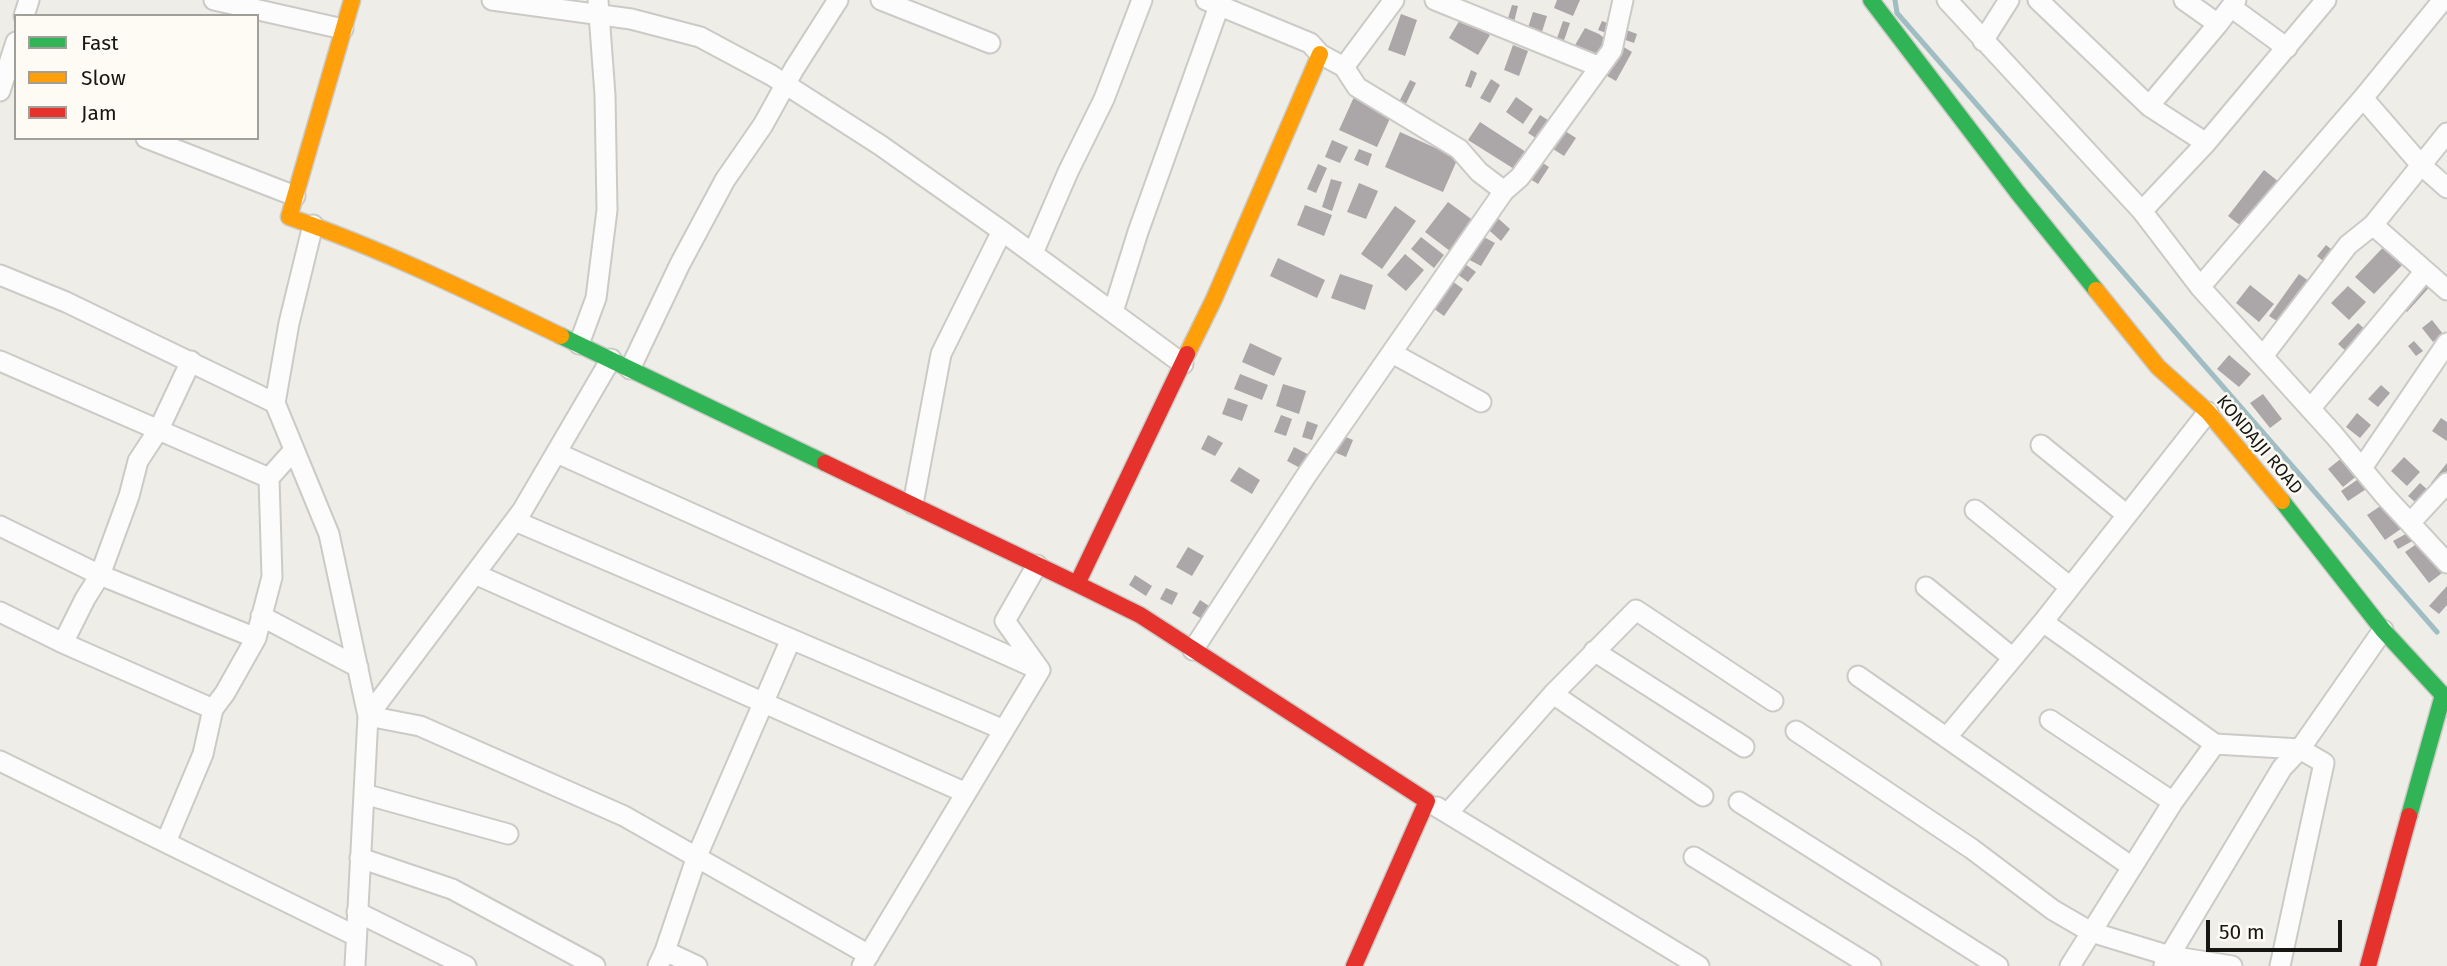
<!DOCTYPE html>
<html>
<head>
<meta charset="utf-8">
<style>
	body { margin:0 }
	#map { position:relative; width:2447px; height:966px; overflow:hidden; background:#eeede8; font-family:"Fira Sans",sans-serif }
	canvas { display:block }
	.legend { position:absolute; left:14px; top:14px; width:245px; height:126px; box-sizing:border-box; background:#fdfbf3; border:2px solid #a19f99; margin:0; padding:9px 12px; list-style:none; font-size:21px; color:#171613 }
	.legend li { display:flex; align-items:center; gap:14px; height:35px }
	.legend b { width:35px; border:2px solid #a19f99 }
	.scale { position:absolute; left:2206px; top:920px; width:136px; height:32px; box-sizing:border-box; border:4px solid #171613; border-top:0; padding-left:9px; font-size:21px; line-height:24px; white-space:nowrap; color:#171613; -webkit-text-stroke:5px #fdfbf3; paint-order:stroke }
</style>
</head>
<body>
<div id="map">
<canvas width="2447" height="966"></canvas>
<ul class="legend">
<li><b style="height:9px;background:#30b455"></b>Fast</li>
<li><b style="height:9px;background:#ff9f0a"></b>Slow</li>
<li><b style="height:9px;background:#e5322d"></b>Jam</li>
</ul>
<div class="scale">50 m</div>
</div>
<script>
const g = document.querySelector('canvas').getContext('2d');
g.lineJoin = 'round';
function stroke(path, color, width, dash) { g.strokeStyle = color; g.lineWidth = width; g.lineCap = dash ? 'butt' : 'round'; g.setLineDash(dash || []); g.stroke(path); }
function fill(path, color) { g.fillStyle = color; g.fill(path, 'evenodd'); }
function drawText(font, color, halo, rows, align = 'center') {
  g.font = font + ' "Fira Sans",sans-serif'; g.lineWidth = 5; g.setLineDash([]); g.textBaseline = 'middle'; g.strokeStyle = halo; g.fillStyle = color; for (const [text, x, y, turn = 0] of rows) {
    g.save(); g.translate(x, y); g.rotate((+turn || 0) * Math.PI / 180); g.textAlign = isNaN(turn) ? turn : align; if (halo) g.strokeText(text, 0, 0); g.fillText(text, 0, 0); g.restore();
  }
}
const stream = new Path2D(`
	M1895,0L1897,13L2437,632`);
const building = new Path2D(`
	M1557,0H1580L1573,16L1554,8Z
	M1512,5L1518,6L1512,30L1505,28Z
	M1533,12L1547,16L1540,38L1526,34Z
	M1401,14L1417,20L1405,56L1388,50Z
	M1461,18L1490,35L1478,55L1449,38Z
	M1563,21L1570,23L1561,49L1554,47Z
	M1602,21L1637,34L1634,43L1598,30Z
	M1585,28L1599,34L1612,44L1599,68L1571,52Z
	M1617,43L1632,52L1616,81L1600,72Z
	M1513,45L1528,51L1519,76L1504,70Z
	M1471,70L1477,73L1471,88L1465,86Z
	M1491,79L1500,85L1490,103L1480,98Z
	M1410,80L1416,83L1403,110L1397,106Z
	M1354,97L1392,114L1377,147L1339,130Z
	M1516,97L1533,109L1523,124L1506,112Z
	M1540,115L1576,138L1564,156L1528,133Z
	M1480,122L1549,167L1538,184L1468,140Z
	M1400,132L1458,158L1443,192L1385,167Z
	M1332,140L1348,147L1340,163L1325,157Z
	M1359,149L1372,154L1368,166L1354,160Z
	M1318,164L1327,168L1316,193L1307,189Z
	M2264,170L2289,190L2254,236L2228,216Z
	M1331,179L1342,182L1332,211L1322,207Z
	M1359,183L1378,191L1366,219L1347,212Z
	M1448,202L1474,221L1450,251L1425,232Z
	M1305,205L1332,215L1324,236L1297,225Z
	M1395,206L1416,221L1382,269L1361,254Z
	M1491,212L1510,229L1501,241L1481,223Z
	M1471,230L1495,243L1481,266L1458,254Z
	M1421,237L1444,255L1434,268L1411,249Z
	M2390,240L2409,258L2374,294L2355,277Z
	M2326,245L2340,256L2332,268L2317,256Z
	M1405,254L1424,270L1406,291L1387,275Z
	M1278,258L1325,280L1317,298L1270,276Z
	M1461,261L1476,272L1468,282L1453,271Z
	M2416,266L2434,282L2407,312L2389,296Z
	M1340,274L1373,285L1365,310L1331,298Z
	M2299,274L2313,284L2283,325L2269,316Z
	M1448,278L1463,289L1444,316L1430,306Z
	M2250,285L2274,304L2259,322L2236,303Z
	M2348,286L2366,302L2349,320L2331,303Z
	M2432,320L2443,334L2433,342L2422,328Z
	M2358,323L2380,343L2360,364L2338,344Z
	M2414,341L2423,351L2416,356L2408,346Z
	M1250,343L1282,358L1274,376L1242,362Z
	M2229,355L2251,374L2239,387L2217,369Z
	M1240,374L1268,385L1262,400L1234,389Z
	M1283,384L1306,391L1299,414L1276,406Z
	M2381,385L2390,393L2378,407L2368,399Z
	M2263,394L2282,419L2270,428L2250,403Z
	M1228,398L1248,405L1242,421L1222,414Z
	M2357,413L2371,425L2360,438L2346,427Z
	M1281,415L1292,419L1286,436L1274,432Z
	M2441,418L2447,422V441L2432,431Z
	M1307,421L1318,425L1312,440L1302,437Z
	M1327,429L1353,440L1346,457L1320,446Z
	M1208,435L1223,443L1215,456L1201,449Z
	M1294,447L1313,457L1306,471L1287,461Z
	M2348,453L2363,471L2343,487L2328,469Z
	M2404,457L2420,472L2407,486L2391,471Z
	M2447,463V495L2431,483Z
	M1239,467L1260,480L1252,494L1230,481Z
	M2367,473L2374,484L2348,501L2341,491Z
	M2420,483L2439,500L2428,513L2408,496Z
	M2388,501L2405,526L2385,540L2367,515Z
	M2411,531L2416,539L2398,549L2393,541Z
	M2418,543L2442,573L2429,583L2405,552Z
	M1188,547L1204,556L1192,576L1176,567Z
	M1135,575L1152,586L1146,596L1129,585Z
	M2447,586V605L2439,614L2429,606Z
	M1166,588L1178,593L1172,605L1160,599Z
	M1200,600L1215,610L1207,622L1192,613Z`);
const street = new Path2D(`
	M214,0L343,29
	M492,0L631,19L700,37L771,75L880,145L1002,231L1183,364
	M881,0L990,43
	M1206,0L1310,43L1320,54L1344,67L1394,0
	M1435,0L1600,67
	M1947,0L2142,211L2200,287L2334,435L2384,495L2447,563
	M2038,0L2149,106L2218,24
	M2184,0L2218,24L2236,0
	M2443,0L2363,98L2421,165L2447,188
	M2231,7L2287,48
	M24,16L29,0
	M1983,41L2009,0
	M1344,67L1357,87L1459,149L1479,172L1504,191
	M0,91L16,42
	M2149,106L2206,143
	M2447,133L2373,225L2447,290
	M146,138L295,196
	M2142,211L2206,143L2326,0
	M313,225L289,323L275,403L329,534L368,716L355,966
	M1033,253L1068,172L1104,99L1142,0
	M0,275L66,302L275,403
	M2200,287L2363,98
	M1113,312L1138,232L1219,6
	M579,344L596,298L607,210L605,95L598,0
	M1392,353L1481,402
	M2263,356L2348,245L2373,225
	M611,359L522,511L368,716L420,726L624,816L869,955
	M0,361L269,478L294,450
	M630,369L680,264L725,180L763,125L794,69L838,0
	M2310,409L2425,271
	M2041,445L2127,515
	M557,453L1040,670
	M2362,468L2447,343
	M913,504L941,354L1002,231
	M1975,510L2070,587
	M515,521L1004,730
	M2410,523L2447,483
	M0,526L100,575L129,496L138,461L159,429L191,361
	M475,574L966,793
	M1926,587L2013,658
	M0,612L63,643L213,709
	M261,616L358,667
	M2043,622L2215,744L2300,749L2324,763L2280,966
	M63,643L85,599L100,575L256,638L272,577L269,478
	M1193,650L1306,476L1504,191L1520,177L1612,50L1623,0
	M1594,651L1744,747
	M1858,676L2132,867
	M1553,694L1703,796
	M2050,720L2173,802
	M1796,731L1972,849L2053,910L2091,932L2170,956L2232,966
	M1947,737L2043,622L2208,412
	M0,761L356,936
	M364,794L508,834
	M1739,802L1998,966
	M1437,807L1699,966
	M1448,813L1553,694L1636,610L1773,701
	M166,842L203,754L213,709L225,693L256,638
	M1694,857L1871,966
	M360,858L452,889L595,966
	M357,912L466,966
	M665,951L697,966
	M2164,965L2282,768L2300,749L2383,630
	M658,966L665,951L697,856L791,639
	M862,966L1040,670L1005,621L1037,565
	M2070,966L2173,802L2215,744`);
const fast = new Path2D(`
	M1871,0L2018,193L2096,290
	M561,336L825,463
	M2282,501L2383,630L2443,695L2409,816`);
const slow = new Path2D(`
	M352,0L289,217C382,249 472,293 561,336
	M2096,290L2158,367L2208,412L2282,501
	M1187,354L1214,299L1320,54`);
const jam = new Path2D(`
	M825,463L1077,584L1187,354
	M1077,584L1140,615L1427,801L1354,966
	M2368,966L2409,816`);
const streetNames = [
	["KONDAJJI ROAD",2259,445,50]
];
stroke(stream, '#9fbdc2', 5);
fill(building, '#aba6a8');
stroke(street, '#cbcac6', 23);
stroke(fast, '#cbcac6', 19);
stroke(slow, '#cbcac6', 19);
stroke(jam, '#cbcac6', 19);
stroke(street, '#fcfcfc', 19);
stroke(fast, '#30b455', 16);
stroke(slow, '#ff9f0a', 16);
stroke(jam, '#e5322d', 16);
drawText('18px', '#171613', '#fdfbf3', streetNames);
</script>
</body>
</html>
